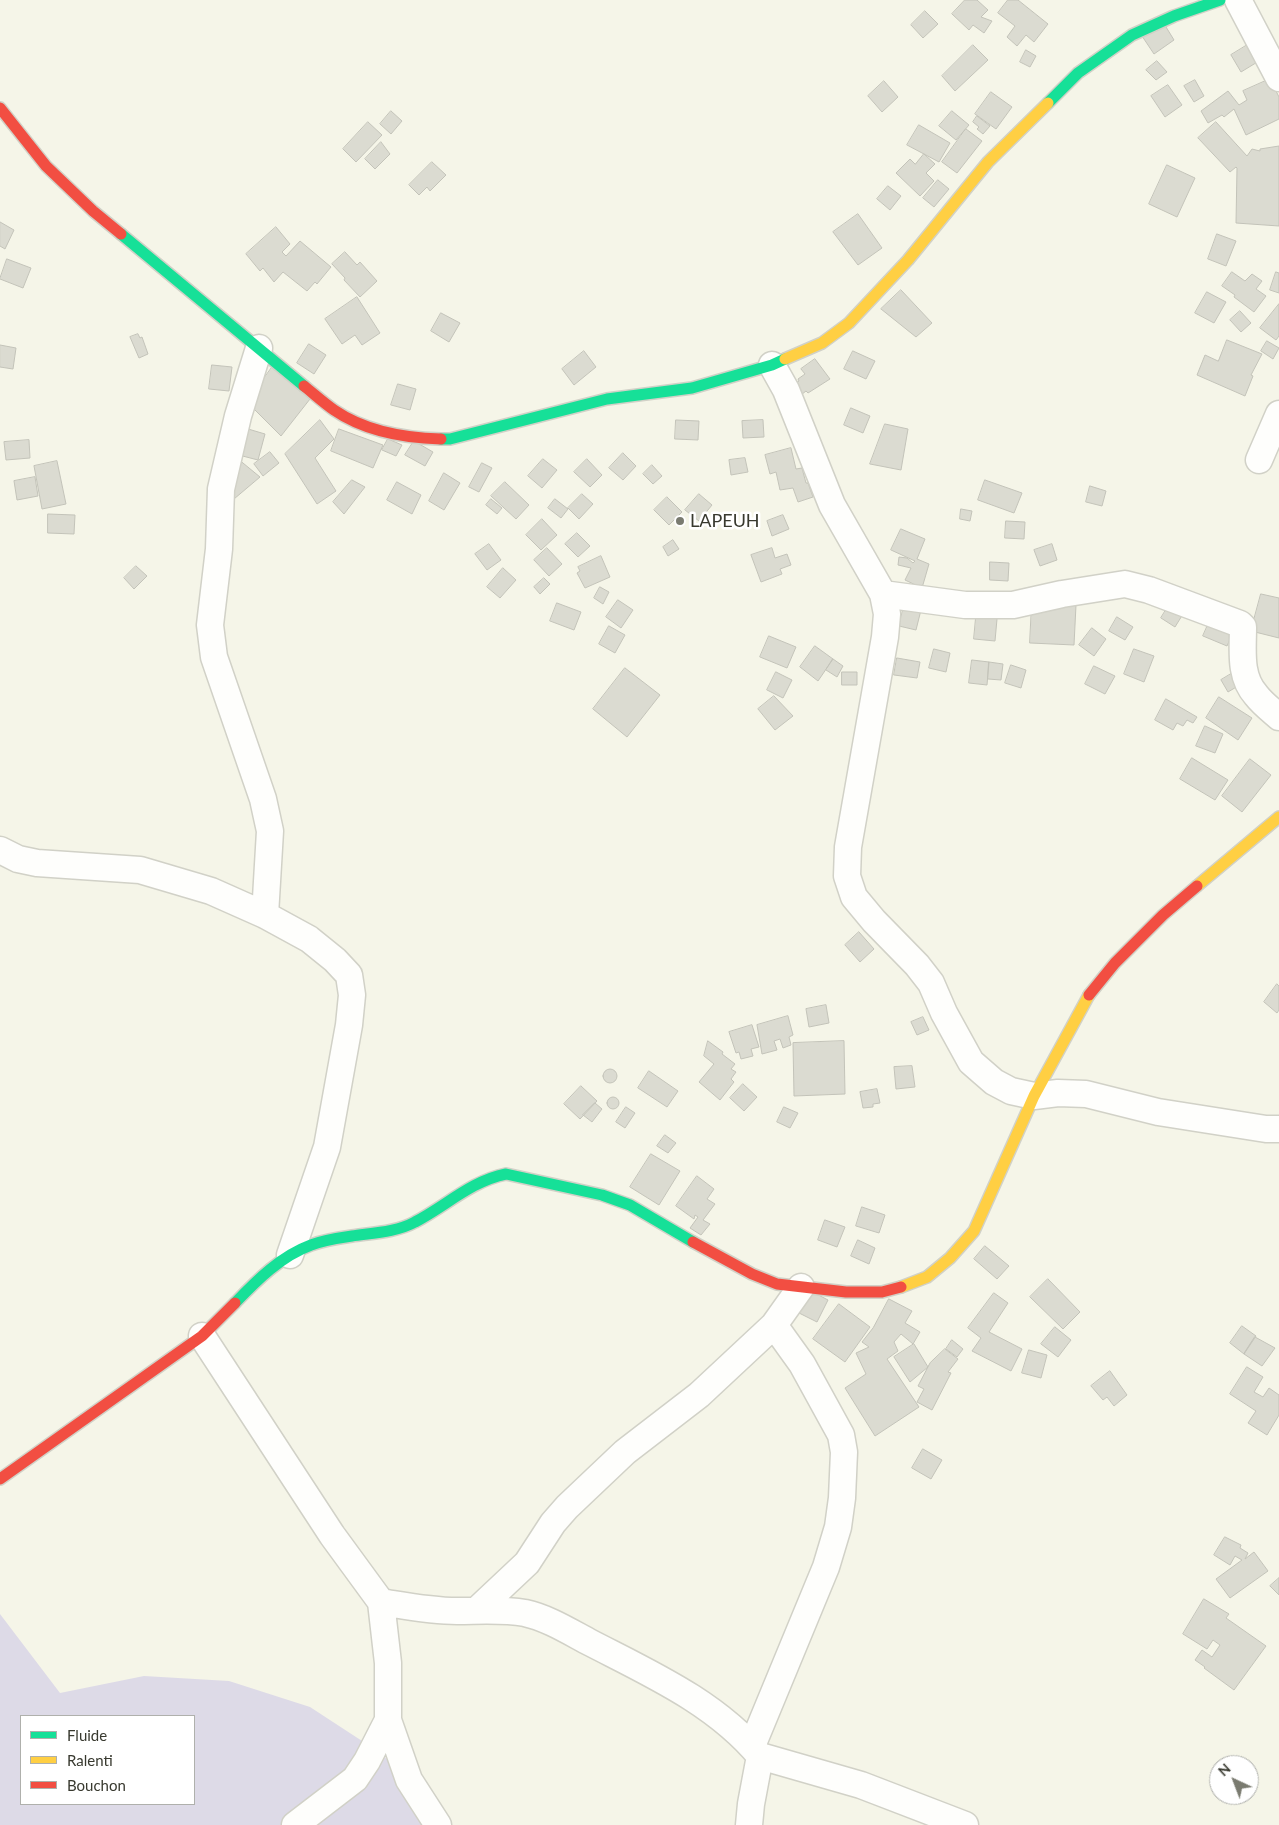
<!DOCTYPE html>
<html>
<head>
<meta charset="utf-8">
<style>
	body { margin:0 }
	#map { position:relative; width:1279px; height:1825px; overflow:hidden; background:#f5f5e8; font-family:Lato,sans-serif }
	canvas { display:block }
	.legend { position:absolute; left:20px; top:1715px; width:175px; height:90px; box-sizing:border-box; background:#fff; border:1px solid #afb0ac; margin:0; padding:6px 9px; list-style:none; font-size:15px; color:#38392f }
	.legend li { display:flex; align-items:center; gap:10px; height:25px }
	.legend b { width:25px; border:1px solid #afb0ac }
	.north { position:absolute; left:1209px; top:1755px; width:50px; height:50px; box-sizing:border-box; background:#fff; border:1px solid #afb0ac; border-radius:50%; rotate:317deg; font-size:14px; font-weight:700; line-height:20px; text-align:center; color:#38392f }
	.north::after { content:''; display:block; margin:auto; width:18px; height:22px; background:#7a7b70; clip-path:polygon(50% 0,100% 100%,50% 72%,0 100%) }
</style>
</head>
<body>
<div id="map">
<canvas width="1279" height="1825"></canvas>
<ul class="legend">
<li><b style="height:6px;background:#16e098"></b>Fluide</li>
<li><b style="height:6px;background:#ffcf43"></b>Ralenti</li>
<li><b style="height:6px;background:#f24e42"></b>Bouchon</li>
</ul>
<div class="north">N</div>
</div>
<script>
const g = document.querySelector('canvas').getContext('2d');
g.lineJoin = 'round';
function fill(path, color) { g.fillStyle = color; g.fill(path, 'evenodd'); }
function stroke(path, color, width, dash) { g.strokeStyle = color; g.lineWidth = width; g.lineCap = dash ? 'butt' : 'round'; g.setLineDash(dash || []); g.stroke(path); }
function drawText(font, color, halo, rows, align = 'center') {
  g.font = font + ' Lato,sans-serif'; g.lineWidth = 5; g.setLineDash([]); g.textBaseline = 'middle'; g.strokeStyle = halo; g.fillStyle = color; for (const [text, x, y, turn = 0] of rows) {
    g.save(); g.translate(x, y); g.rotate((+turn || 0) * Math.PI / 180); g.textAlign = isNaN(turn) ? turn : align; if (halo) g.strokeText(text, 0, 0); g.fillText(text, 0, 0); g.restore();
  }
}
const forest = new Path2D(`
	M0,1614L60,1693L144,1676L229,1681L310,1707L382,1754L439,1817L443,1825H0ZM21,1716H194V1804H21Z`);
const building = new Path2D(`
	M965,0H977L988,10L981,17L992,21L984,33L973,25L969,30L952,14Z
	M1008,0H1018L1048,24L1034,42L1026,35L1017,46L1007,37L1015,26L998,13Z
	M925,11L938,24L923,38L911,25Z
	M1163,22L1174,40L1154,54L1142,36Z
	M1249,44L1259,61L1241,72L1231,55Z
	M973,45L988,60L955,91L942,76Z
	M1026,50L1036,56L1030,67L1020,62Z
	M1157,61L1167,72L1156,80L1146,70Z
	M1270,79L1279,97V119L1246,135L1234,109L1224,117L1222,115L1208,123L1201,111L1228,91L1239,105L1247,100L1243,91Z
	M1195,80L1204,96L1194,102L1184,86Z
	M884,81L898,97L882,112L868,96Z
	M1168,85L1182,105L1165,117L1151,96Z
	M991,92L1012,107L996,129L975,114Z
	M391,111L402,121L391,134L380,124Z
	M952,111L969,125L956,140L939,126Z
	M977,116L990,126L983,134L977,129L979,127L973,122Z
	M368,122L382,135L356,162L343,149Z
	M1216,122L1247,156L1252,149L1260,151V149L1279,146V226L1236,223L1237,168L1236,167L1230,172L1198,138Z
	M919,125L950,143L939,162L907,145Z
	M966,129L982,141L957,173L942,162Z
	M381,142L390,154L375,169L365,159Z
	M924,154L935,164L926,173L934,181L920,196L896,173L910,159L915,164Z
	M432,162L446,175L430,191L427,187L419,195L409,185Z
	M1167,165L1195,178L1177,217L1149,204Z
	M938,180L949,189L934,207L923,198Z
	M888,186L901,196L890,210L877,199Z
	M858,214L882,248L858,265L833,232Z
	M0,222L14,230L5,249L0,246Z
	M276,227L290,244L282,252L286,256L300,241L331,267L317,284L315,282L307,291L283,272L274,282L263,268L260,271L246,254Z
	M1217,234L1236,241L1226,266L1208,259Z
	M345,252L357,265L360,262L377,281L360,297L344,280L345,278L332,264Z
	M7,259L31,268L23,288L0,279Z
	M1232,272L1245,281L1252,274L1262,281L1256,289L1266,296L1254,312L1234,297L1235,295L1222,286Z
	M1276,272L1279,273V293L1270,290Z
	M901,290L932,323L916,337L881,309Z
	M1207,292L1226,302L1214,323L1195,313Z
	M357,297L380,333L362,345L355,335L342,344L325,319Z
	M1279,304V336L1276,340L1260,328Z
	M1240,311L1251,323L1241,332L1230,320Z
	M441,313L460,323L449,342L431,331Z
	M138,334L140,338L142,337L148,354L139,358L130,337Z
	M1227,340L1262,354L1251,375L1253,376L1245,396L1197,375L1205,355L1218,361Z
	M1267,341L1279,348L1273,359L1261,351Z
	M309,344L326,355L314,374L297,363Z
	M0,345L16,348L13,369L0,367Z
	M584,351L596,367L574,385L562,369Z
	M853,351L875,361L866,379L844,369Z
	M815,359L830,379L808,393L806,391L801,395L793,385L799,381L798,379L805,374L801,369Z
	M212,365L232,367L229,391L209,389Z
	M273,366L310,399L281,436L247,402Z
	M398,384L416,389L410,410L391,405Z
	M851,408L870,416L863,433L844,425Z
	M320,420L334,439L315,458L336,491L317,504L285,454Z
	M676,420L699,421L698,440L675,439Z
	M763,420L764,437L743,438L742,421Z
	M885,424L908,429L901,470L870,464Z
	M238,426L265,434L258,460L231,453Z
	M339,429L383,445L373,468L331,451Z
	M388,439L402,445L396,456L382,450Z
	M29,440L30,458L6,460L4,442Z
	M414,441L433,452L425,466L405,455Z
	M791,448L796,469L802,468L806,483H808L813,497L798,502L793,488L780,490L776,472L770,474L765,455Z
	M270,452L279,463L263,476L254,464Z
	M623,453L636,466L623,480L609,468Z
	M232,454L260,477L234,499Z
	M745,458L748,472L731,475L729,460Z
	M543,459L557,470L542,488L528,476Z
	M587,459L602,475L590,487L574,472Z
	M57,461L66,504L42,509L34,466Z
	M482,463L492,468L479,492L469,487Z
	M652,465L662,476L653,484L643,474Z
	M444,473L460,483L444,510L429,501Z
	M35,477L38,496L17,500L14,481Z
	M352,480L365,487L344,514L333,502Z
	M985,480L1022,493L1014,513L978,500Z
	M397,482L421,495L412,514L387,500Z
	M505,482L529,505L516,519L491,496Z
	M1090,486L1106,491L1102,506L1086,502Z
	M582,494L593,504L579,519L568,508Z
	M699,494L712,505L699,521L685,510Z
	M667,497L682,512L669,525L654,510Z
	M491,499L502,508L497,514L486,505Z
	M555,499L568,509L561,518L548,508Z
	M961,509L972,511L970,521L960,519Z
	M48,514L75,515L74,534L48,533Z
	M783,515L789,529L772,536L767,521Z
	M542,519L557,535L541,550L526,535Z
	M1006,521L1025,522L1024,539L1005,538Z
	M901,529L925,539L917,559L929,564L922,588L905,580L911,568L898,565L899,557L907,558L913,563L915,561L891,550Z
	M577,533L590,546L578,557L565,544Z
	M673,540L679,549L668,556L663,547Z
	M489,544L501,560L487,570L475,554Z
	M1052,544L1057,560L1040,566L1034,550Z
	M547,548L562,564L549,576L534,560Z
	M772,548L775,558L787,554L791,565L780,569L782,574L761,582L751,555Z
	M601,556L610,577L585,588L577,573L580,571L578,567Z
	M990,562L1009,563L1008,581L990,580Z
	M136,566L147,576L134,589L124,578Z
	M503,568L516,580L500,598L487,587Z
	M544,578L550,584L540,594L534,587Z
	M600,587L609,592L603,604L594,598Z
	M1261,594L1279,598V638L1251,631Z
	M618,600L633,610L621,628L606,617Z
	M557,603L581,612L574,630L550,621Z
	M1032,603L1076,605L1074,645L1030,643Z
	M1169,605L1183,614L1175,627L1161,618Z
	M904,606L921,610L916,630L899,626Z
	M977,607L998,608L995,641L974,639Z
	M1117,617L1133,627L1125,640L1109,631Z
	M1211,618L1235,628L1227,646L1203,636Z
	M609,626L625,635L615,653L599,644Z
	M1092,628L1106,639L1094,656L1079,645Z
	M769,636L796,647L787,668L760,657Z
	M815,646L833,659L818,681L800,667Z
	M934,649L950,653L946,672L929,668Z
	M1134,649L1154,656L1144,682L1124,674Z
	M897,658L920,662L917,678L894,675Z
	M833,659L843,666L837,677L826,670Z
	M972,660L989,662L987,685L969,683Z
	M989,662L1003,664L1001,680L988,679Z
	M1011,665L1026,670L1021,688L1005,683Z
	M1094,666L1115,676L1105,694L1085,684Z
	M625,668L660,695L627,737L593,709Z
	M776,672L792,680L783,698L767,690Z
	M842,672H857V685H842Z
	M1231,674L1238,686L1228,692L1221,680Z
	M774,696L793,716L775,730L758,709Z
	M1219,697L1252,718L1238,740L1206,718Z
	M1166,699L1197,717L1193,723L1187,720L1183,726L1177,723L1173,730L1155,720Z
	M1205,726L1223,734L1215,753L1196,746Z
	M1192,758L1228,780L1215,800L1180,779Z
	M1250,759L1271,775L1242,812L1222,796Z
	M859,932L874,949L860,962L845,945Z
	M1277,984L1279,986V1010L1277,1013L1264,1002Z
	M826,1005L829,1023L809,1027L806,1009Z
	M788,1016L793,1035L789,1037L791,1045L783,1048L780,1039L774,1041L777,1050L762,1054L757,1025Z
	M923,1017L929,1030L917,1035L911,1022Z
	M752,1025L759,1047L751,1049L753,1056L741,1059L739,1052L736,1053L729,1032Z
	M708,1041L723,1052L722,1054L735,1064L731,1069L736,1072L731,1079L734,1082L720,1100L699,1082L714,1064L704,1056Z
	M844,1041L845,1094L794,1096L793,1043Z
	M912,1066L915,1087L896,1089L894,1067Z
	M603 1076a7 7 0 1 1 14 0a7 7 0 1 1-14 0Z
	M649,1071L678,1091L667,1107L638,1088Z
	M743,1084L757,1097L744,1111L730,1098Z
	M581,1086L597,1101L580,1119L564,1104Z
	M877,1089L880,1103L873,1104V1107L863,1108L860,1092Z
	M607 1103a6 6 0 1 1 12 0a6 6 0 1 1-12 0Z
	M595,1103L602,1109L592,1122L583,1115Z
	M626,1107L635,1113L625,1128L616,1122Z
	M784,1107L798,1113L790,1128L777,1122Z
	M665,1135L676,1143L668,1153L657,1146Z
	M651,1154L680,1171L659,1205L630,1187Z
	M697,1176L714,1189L707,1199L715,1204L703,1220L710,1224L701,1235L690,1228L698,1217L695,1215L694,1219L676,1206Z
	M862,1207L885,1215L879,1233L856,1226Z
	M825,1220L845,1227L837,1247L818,1240Z
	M858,1240L875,1248L869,1264L851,1256Z
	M985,1246L1009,1266L997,1279L974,1259Z
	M1048,1279L1080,1312L1063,1329L1030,1297Z
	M805,1288L828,1300L817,1322L793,1310Z
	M994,1293L1008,1303L989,1332L1022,1349L1011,1371L972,1351L981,1338L968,1328Z
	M889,1299L912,1311L905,1323L920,1332L913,1344L901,1334L894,1342L898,1351L887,1359L919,1407L875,1436L845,1388L866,1374L856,1353L869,1347L862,1342L873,1328Z
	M839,1304L870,1327L845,1362L813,1339Z
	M1242,1326L1256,1336L1244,1354L1230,1343Z
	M1055,1327L1071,1340L1058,1357L1041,1344Z
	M1255,1337L1275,1348L1262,1366L1244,1354Z
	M952,1340L963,1349L957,1357L946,1349Z
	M914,1344L928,1367L910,1382L894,1357Z
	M945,1349L958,1359L948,1372L951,1373L932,1410L917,1402L924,1389L918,1386L930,1363Z
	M1029,1350L1047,1355L1041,1378L1022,1373Z
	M1247,1367L1263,1377L1254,1392L1263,1397L1269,1388L1279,1395V1415L1267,1435L1248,1423L1256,1411L1230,1394Z
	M1110,1371L1127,1395L1114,1406L1107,1397L1103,1400L1091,1386Z
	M923,1449L942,1460L931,1479L912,1468Z
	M1225,1537L1241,1545L1240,1548L1248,1553L1245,1559L1254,1552L1268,1571L1230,1598L1216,1579L1242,1560L1235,1556L1230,1565L1214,1555Z
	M1279,1578V1595L1270,1586Z
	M1204,1599L1229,1614L1226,1618L1266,1646L1234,1690L1204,1668L1205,1667L1195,1660L1202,1650L1212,1657L1220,1645L1213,1640L1207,1649L1183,1634Z`);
const street = new Path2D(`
	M1238,0L1279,78
	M259,348L238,416L221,489L219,549L210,625L214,657L263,799L270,831L265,915
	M772,365L786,390L832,505L883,594L887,614L885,637L848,847L847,876L854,897L874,921L917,965L931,983L944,1013L971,1062L994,1082L1011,1091L1034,1096L1058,1093L1086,1094L1158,1112L1266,1129H1279
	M1259,460L1279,414
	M883,594L965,605H1013L1062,594L1125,584L1149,590L1240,624L1243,627C1243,650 1239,676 1256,695C1262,703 1271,710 1279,717
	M0,850L18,859L37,863L140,870L211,891L265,915L309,939L335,960L349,975L352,995L349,1025L327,1147L290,1255
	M202,1336L332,1535L381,1602L388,1663V1720L409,1780L438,1825
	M381,1602C406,1606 431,1611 457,1611C479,1611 502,1609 525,1613C548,1618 570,1632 591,1643C651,1674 716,1703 760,1756L861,1785L965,1825
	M477,1610L527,1563L553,1523L567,1507L625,1452L699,1395L774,1325L801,1287
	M752,1746L826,1567L838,1527L842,1498L844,1452L841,1435L802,1364L774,1325
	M295,1825L355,1779L367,1761L388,1720
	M749,1825L751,1804L760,1756`);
const fast = new Path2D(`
	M1048,103L1078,73L1132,35L1174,16L1220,0
	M121,234L304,386
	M441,439H450L607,399L692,388L772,365L785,359
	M235,1303C257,1280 281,1256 311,1245C324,1240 338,1238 352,1236C372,1233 397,1232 415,1222C446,1206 471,1181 506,1174L602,1195L630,1205L693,1242`);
const slow = new Path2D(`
	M785,359L822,343L849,323L908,260L988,162L1048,103
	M1197,886L1279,817
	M901,1287L927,1277L950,1258L974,1231L1034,1096L1089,995`);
const jam = new Path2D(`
	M0,108L46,166L93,211L121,234
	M304,386C314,394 324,403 334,410C366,432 404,438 441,439
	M1089,995L1115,963L1163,915L1197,886
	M693,1242L752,1274L777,1284L846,1292H882L901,1287
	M0,1479L202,1336L235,1303`);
const markers = [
	[680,521,5,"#7a7b70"]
];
const poiNames = [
	["LAPEUH",690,521]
];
fill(forest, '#dddae7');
fill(building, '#dbdbd1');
stroke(building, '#c3c3b9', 1);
stroke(street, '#d1d1c7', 29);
stroke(fast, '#d1d1c7', 14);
stroke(slow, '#d1d1c7', 14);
stroke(jam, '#d1d1c7', 14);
stroke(street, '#fefefc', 26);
stroke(fast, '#16e098', 11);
stroke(slow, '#ffcf43', 11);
stroke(jam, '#f24e42', 11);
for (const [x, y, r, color] of markers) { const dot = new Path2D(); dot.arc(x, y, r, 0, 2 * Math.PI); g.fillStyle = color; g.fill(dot); stroke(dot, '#fff', 2); }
drawText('18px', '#38392f', '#fff', poiNames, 'left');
</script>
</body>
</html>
